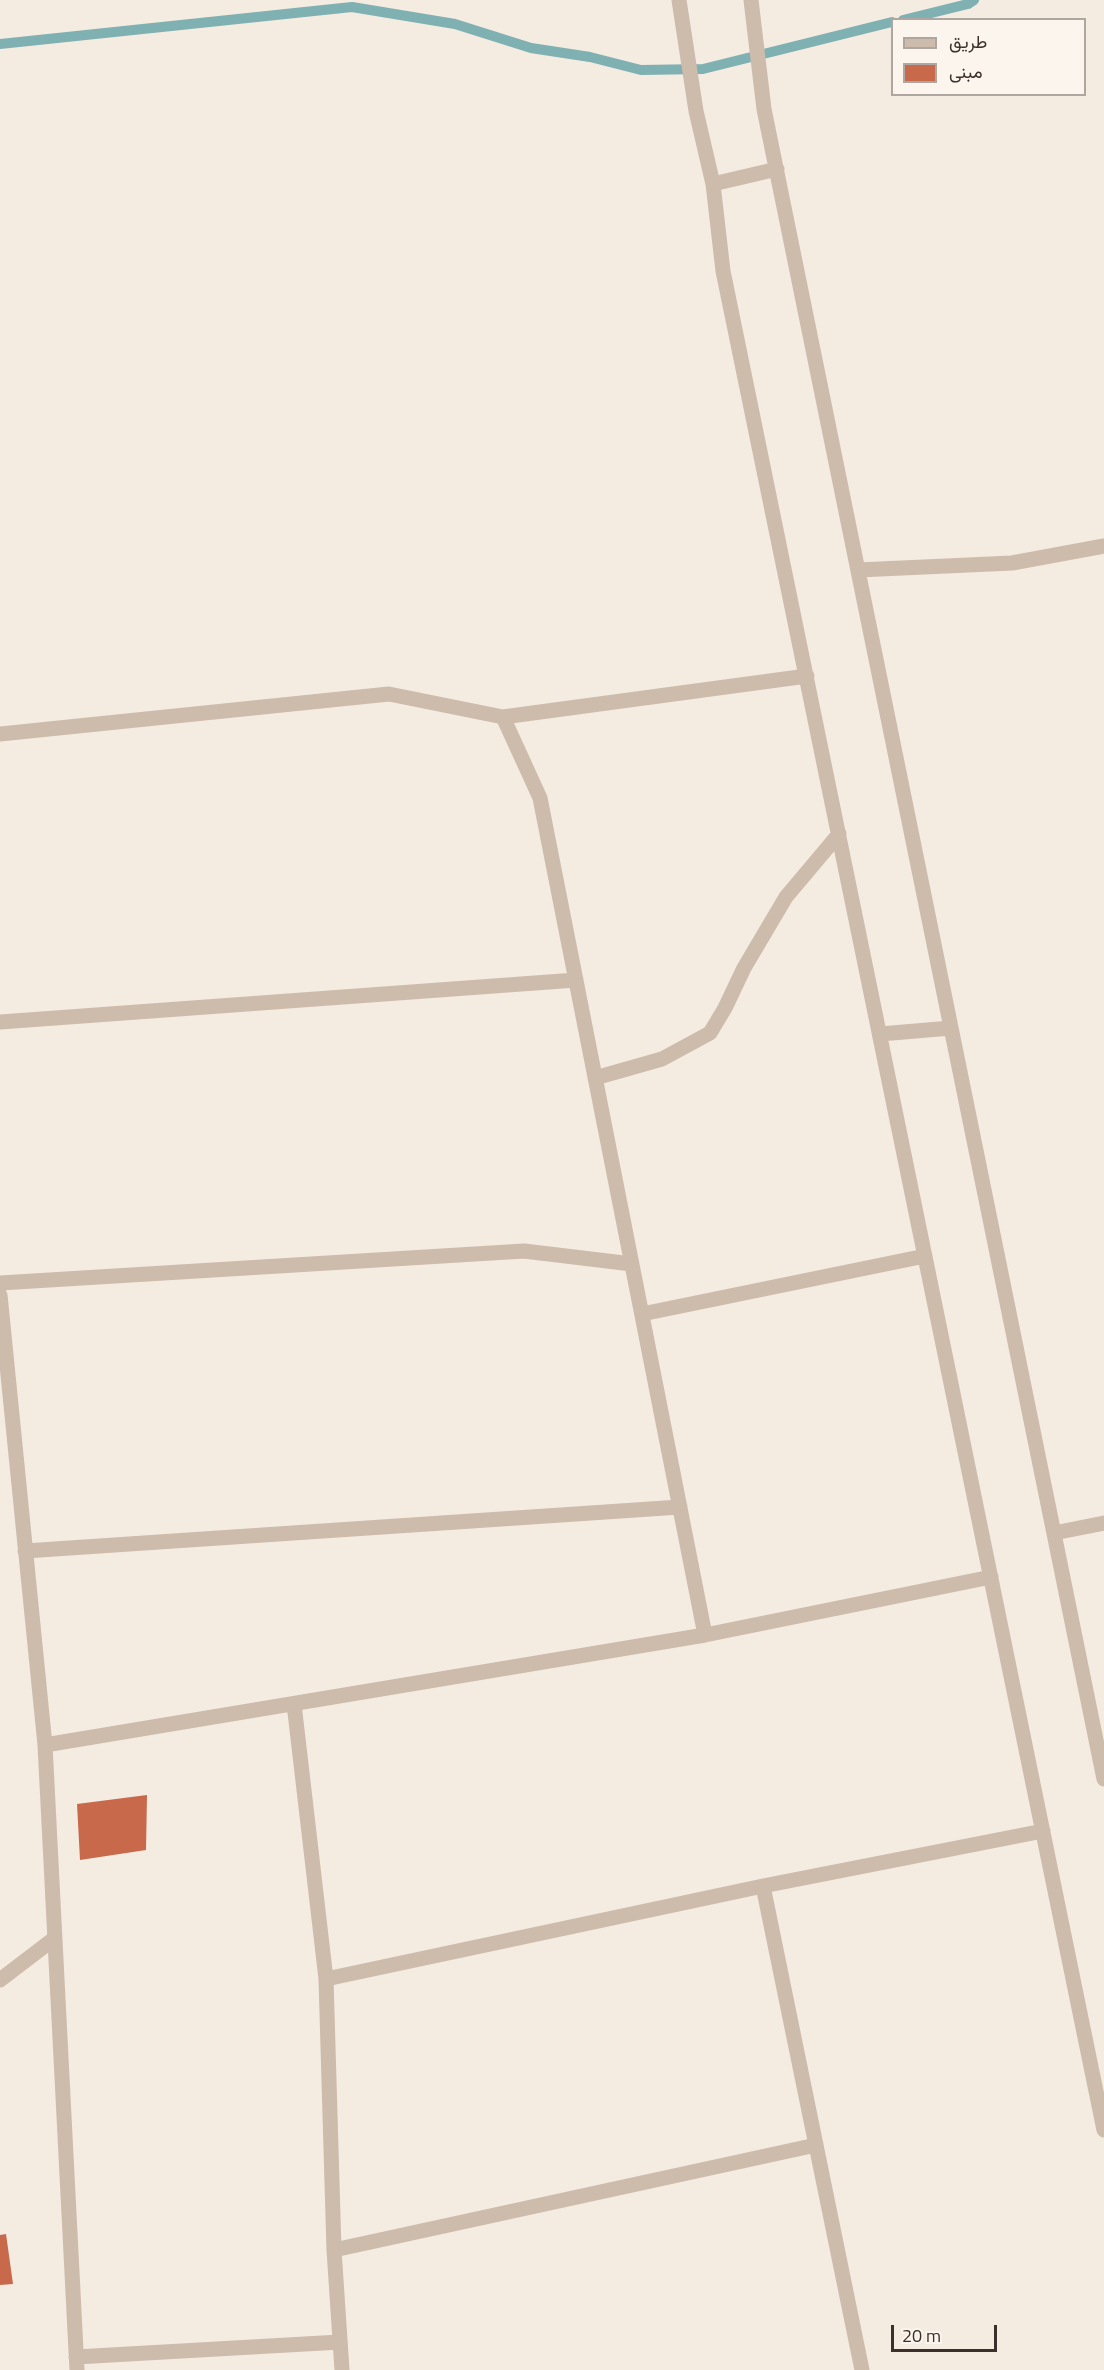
<!DOCTYPE html>
<html>
<head>
<meta charset="utf-8">
<style>
	body { margin:0 }
	#map { position:relative; width:1104px; height:2370px; overflow:hidden; background:#f4ebe1; font-family:"Titillium Web",Vazirmatn,sans-serif }
	canvas { display:block }
	.legend { position:absolute; left:891px; top:18px; width:195px; height:78px; box-sizing:border-box; background:#fbf5ee; border:2px solid #aea6a0; margin:0; padding:8px 10px; list-style:none; font-size:18px; color:#3b302b }
	.legend li { display:flex; align-items:center; gap:12px; height:30px }
	.legend b { width:30px; border:2px solid #aea6a0 }
	.scale { position:absolute; left:891px; top:2325px; width:106px; height:27px; box-sizing:border-box; border:3px solid #3b302b; border-top:0; padding-left:8px; font-size:18px; line-height:21px; white-space:nowrap; color:#3b302b; -webkit-text-stroke:4px #fbf5ee; paint-order:stroke }
</style>
</head>
<body>
<div id="map">
<canvas width="1104" height="2370"></canvas>
<ul class="legend">
<li><b style="height:8px;background:#cdbbac"></b>طريق</li>
<li><b style="height:16px;background:#c8694b"></b>مبنى</li>
</ul>
<div class="scale">20 m</div>
</div>
<script>
const g = document.querySelector('canvas').getContext('2d');
g.lineJoin = 'round';
function stroke(path, color, width, dash) { g.strokeStyle = color; g.lineWidth = width; g.lineCap = dash ? 'butt' : 'round'; g.setLineDash(dash || []); g.stroke(path); }
function fill(path, color) { g.fillStyle = color; g.fill(path, 'evenodd'); }
const stream = new Path2D(`
	M903,20L968,4L974,0
	M0,44L352,7L455,24L531,48L590,57L641,70L703,69L892,22`);
const building = new Path2D(`
	M147,1795L146,1850L80,1860L77,1804Z
	M6,2234L13,2284L0,2285V2235Z`);
const minor = new Path2D(`
	M679,0L696,111L713,184L723,271L1104,2130
	M751,0L764,109L1104,1779
	M713,184L777,169
	M858,570L1012,563L1104,546
	M503,717L807,676
	M0,734L389,694L503,717L540,798L705,1635
	M0,1022L576,980
	M880,1034L951,1028
	M595,1078L662,1059L710,1033L725,1008L744,968L786,897L839,834
	M0,1283L524,1251L632,1264
	M0,1295L45,1745L77,2370
	M642,1314L925,1256
	M1054,1533L1104,1523
	M25,1551L680,1507
	M294,1704L326,1979L334,2250L342,2370
	M45,1745L705,1635L991,1577
	M763,1886L862,2370
	M326,1979L763,1886L1043,1831
	M0,1980L55,1938
	M334,2250L816,2145
	M76,2357L340,2342`);
stroke(stream, '#7fb0b2', 10);
fill(building, '#c8694b');
stroke(minor, '#cdbbac', 15);
</script>
</body>
</html>
